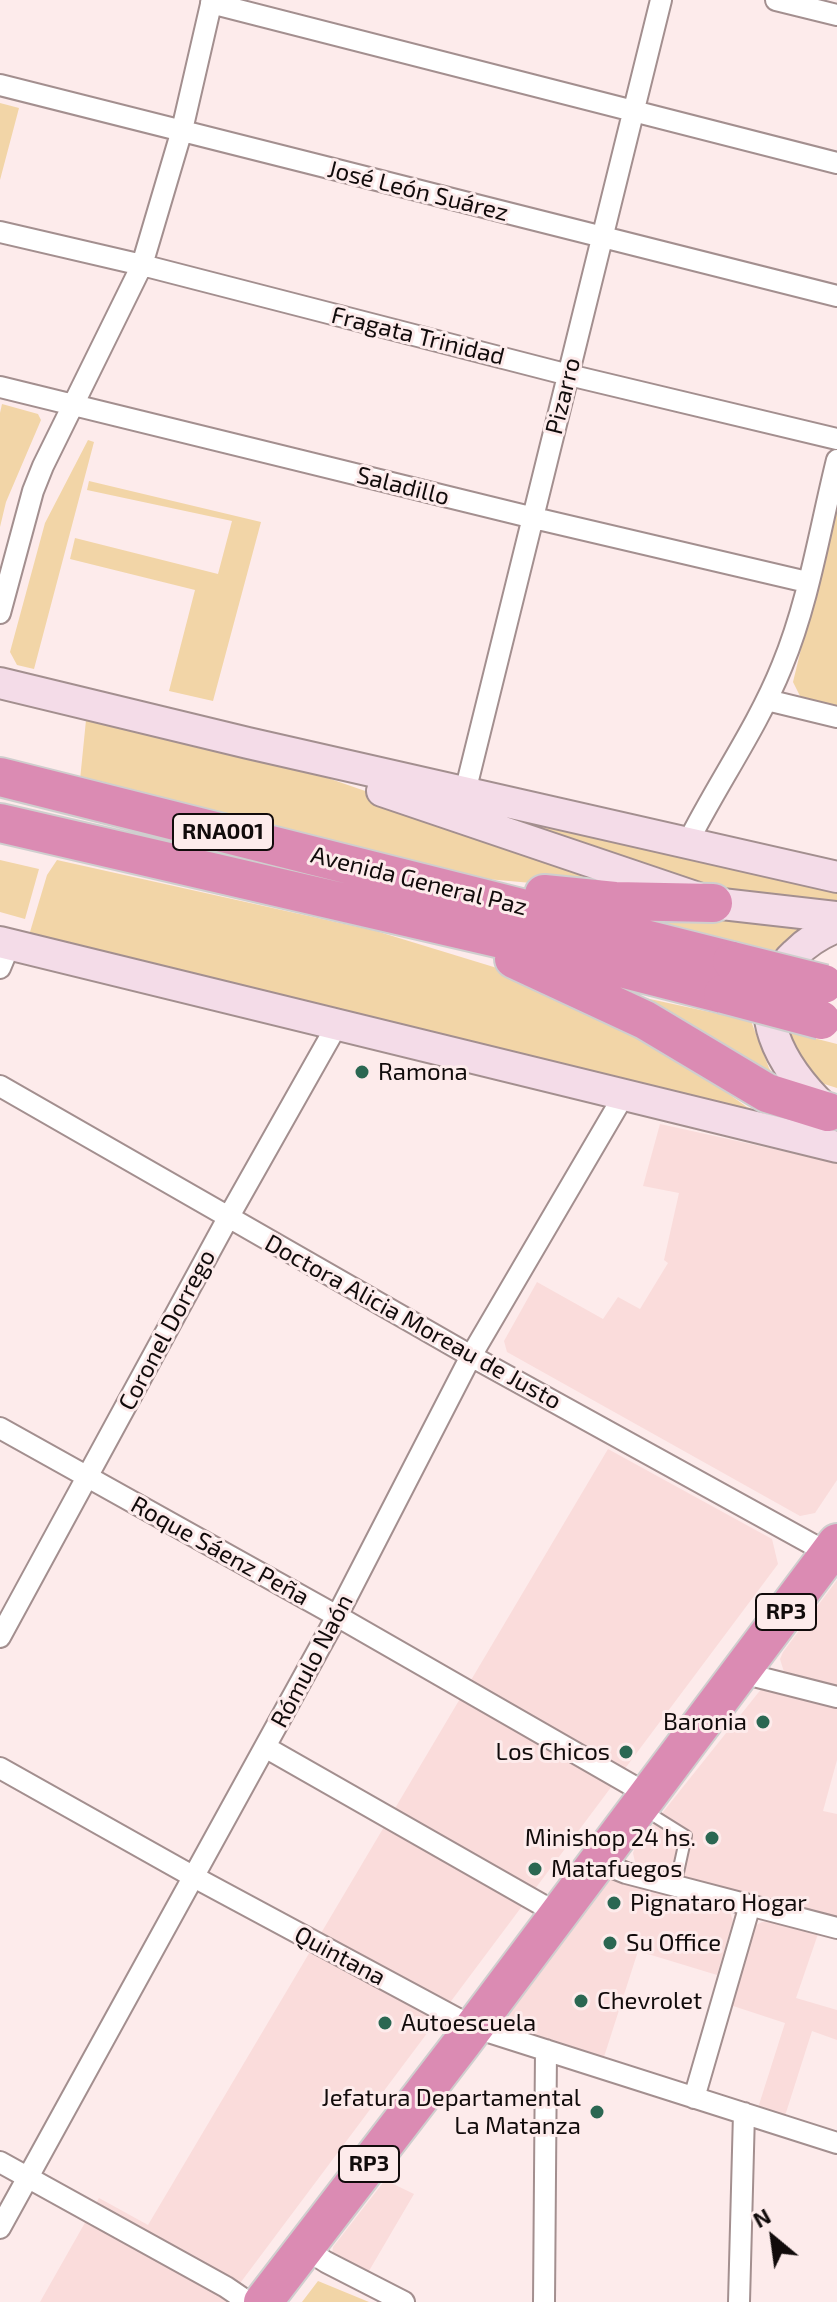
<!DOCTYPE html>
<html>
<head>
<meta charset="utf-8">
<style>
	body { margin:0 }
	#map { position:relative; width:837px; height:2302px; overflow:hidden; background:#fdebeb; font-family:"Exo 2",sans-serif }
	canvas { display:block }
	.north { position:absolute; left:733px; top:2198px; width:80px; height:80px; -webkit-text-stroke:6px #fdebeb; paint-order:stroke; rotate:331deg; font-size:22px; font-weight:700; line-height:32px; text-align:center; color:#110b0b }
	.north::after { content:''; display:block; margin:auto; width:28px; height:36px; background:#110b0b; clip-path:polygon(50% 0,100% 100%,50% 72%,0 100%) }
</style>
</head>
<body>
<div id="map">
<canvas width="837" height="2302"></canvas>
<div class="north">N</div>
</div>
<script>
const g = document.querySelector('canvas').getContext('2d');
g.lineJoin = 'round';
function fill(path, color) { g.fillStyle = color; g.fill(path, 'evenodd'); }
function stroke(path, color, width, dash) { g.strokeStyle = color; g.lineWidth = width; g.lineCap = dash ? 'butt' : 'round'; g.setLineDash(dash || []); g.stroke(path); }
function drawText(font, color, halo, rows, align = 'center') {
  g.font = font + ' "Exo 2",sans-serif'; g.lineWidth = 6; g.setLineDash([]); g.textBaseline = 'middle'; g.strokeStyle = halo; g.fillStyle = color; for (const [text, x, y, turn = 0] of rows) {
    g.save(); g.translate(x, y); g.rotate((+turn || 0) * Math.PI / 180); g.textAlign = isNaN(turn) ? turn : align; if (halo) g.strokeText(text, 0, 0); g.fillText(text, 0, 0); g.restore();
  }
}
const built = new Path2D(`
	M660,1124L837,1163V1480L815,1513L800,1516L507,1352L504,1341L537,1282L603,1319L618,1297L640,1309L668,1263L664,1260L679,1193L643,1186Z
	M608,1449L772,1539L778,1564L226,2302H40L99,2198L148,2225Z
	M837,1580V1687L784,1672L780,1659L783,1652Z
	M762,1688L837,1704V1760L823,1811L837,1814V1920L640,1868L635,1862L633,1853L635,1847Z
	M613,1879L729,1909L733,1921L717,1975L638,1951L603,2060L507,2030L502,2025V2019L606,1882Z
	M771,1921L818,1934L796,1998L837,2010V2040L812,2031L784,2119L757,2111L785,2023L727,2004L754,1926L762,1922Z
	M385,2180L414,2194L366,2276L332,2255L333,2247Z`);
const green = new Path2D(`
	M0,103L19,108L0,180Z
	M2,404L38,414L41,420L6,502L0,527V413Z
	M88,440L94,442L34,669L17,665L10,652L45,523Z
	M89,481L261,522L213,701L169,691L195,590L70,559L75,538L218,574L232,521L87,490Z
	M837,501V709L801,698L793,682Z
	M87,710L247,750L665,895L487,879L80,780Z
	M444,799L837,891V904L730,893Z
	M0,860L39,869L25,919L0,912Z
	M57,860L376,931L497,968L582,999L655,1042L747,1107L801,1127L27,942L47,875Z
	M653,910L806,927L775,950L772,956L608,915Z
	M627,994L751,1021L769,1068L777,1080Z
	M782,1030L837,1044V1088L818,1082Z
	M318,2281L369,2302H302Z`);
const lane = new Path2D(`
	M646,1811L686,1836L675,1886`);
const street = new Path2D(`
	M776,0L837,15
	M211,3L837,163
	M0,85L837,296
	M0,232L142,265L569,375L837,439
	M0,387L534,518L807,582
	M0,613L33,491L43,466L142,265L182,130L212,0
	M767,700L837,717
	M465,792L661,0
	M687,844C717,784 757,728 782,666C809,601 820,528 837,460
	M0,968L10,944
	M0,1086L471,1356L828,1553
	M0,1428L337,1616L647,1794
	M0,1637L228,1218L337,1025
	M742,1670L754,1676L837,1697
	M265,1747L558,1914
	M0,1768L194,1877L473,2027L837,2143
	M596,1861L626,1873L837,1928
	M694,2098L750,1905
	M0,2162L226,2287L248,2302
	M0,2228L337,1616L471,1356L624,1095
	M304,2248L326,2262L404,2302
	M544,2302L546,2050
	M739,2302L744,2113`);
const secondary = new Path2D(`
	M0,683L248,743L837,877
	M382,791L713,903L837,917
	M0,942L837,1147
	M827,1111C784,1070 740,1005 795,954C807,942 821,933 837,927`);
const highway = new Path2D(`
	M0,777L732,961
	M0,823L562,953L723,994
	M544,894L615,901L713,903
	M514,959L645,1020L767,1093L828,1112
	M263,2302L462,2043L837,1543`);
const highwayBridge = new Path2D(`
	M732,961L824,984
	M723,994L821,1020`);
const markers = [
	[362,1072,8,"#2b6752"],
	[763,1722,8,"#2b6752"],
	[626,1752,8,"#2b6752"],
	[712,1838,8,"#2b6752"],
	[535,1869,8,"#2b6752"],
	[614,1903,8,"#2b6752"],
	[610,1943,8,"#2b6752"],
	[581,2001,8,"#2b6752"],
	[385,2023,8,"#2b6752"],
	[597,2112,8,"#2b6752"]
];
const shields = [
	[223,832,100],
	[786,1612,60],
	[369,2164,60]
];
const shieldNames = [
	["RNA001",223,832],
	["RP3",786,1612],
	["RP3",369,2164]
];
const streetNames = [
	["José León Suárez",418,191,14],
	["Fragata Trinidad",418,336,14],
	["Pizarro",563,396,-76],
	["Saladillo",403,486,14],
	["Avenida General Paz",419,881,14],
	["Doctora Alicia Moreau de Justo",413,1322,29],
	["Coronel Dorrego",167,1330,-62],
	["Roque Sáenz Peña",220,1551,29],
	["Rómulo Naón",312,1661,-62],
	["Quintana",340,1956,28]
];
const poiNames = [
	["Ramona",378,1072],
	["Baronia",747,1722,"right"],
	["Los Chicos",610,1752,"right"],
	["Minishop 24 hs.",696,1838,"right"],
	["Matafuegos",551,1869],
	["Pignataro Hogar",630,1903],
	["Su Office",626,1943],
	["Chevrolet",597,2001],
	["Autoescuela",401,2023],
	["Jefatura Departamental",581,2098,"right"],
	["La Matanza",581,2126,"right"]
];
fill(built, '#fadcdb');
fill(green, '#f2d5a7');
stroke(lane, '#a38f8f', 14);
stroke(street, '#a38f8f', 24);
stroke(secondary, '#a38f8f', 34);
stroke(highway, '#cfcece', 42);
stroke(lane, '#fff', 10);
stroke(street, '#fff', 20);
stroke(secondary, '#f4dce8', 30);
stroke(highway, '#db8bb3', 38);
stroke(highwayBridge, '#cfcece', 42, []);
stroke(highwayBridge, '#db8bb3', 38);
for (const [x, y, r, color] of markers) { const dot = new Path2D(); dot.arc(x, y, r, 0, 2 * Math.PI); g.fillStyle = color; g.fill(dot); stroke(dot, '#fdebeb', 3); }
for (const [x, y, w] of shields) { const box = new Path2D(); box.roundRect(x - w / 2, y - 18, w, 36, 6); g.fillStyle = '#fdebeb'; g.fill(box); stroke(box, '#110b0b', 2); }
drawText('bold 22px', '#110b0b', null, shieldNames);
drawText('24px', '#110b0b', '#fdebeb', streetNames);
drawText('24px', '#110b0b', '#fdebeb', poiNames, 'left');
</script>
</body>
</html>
